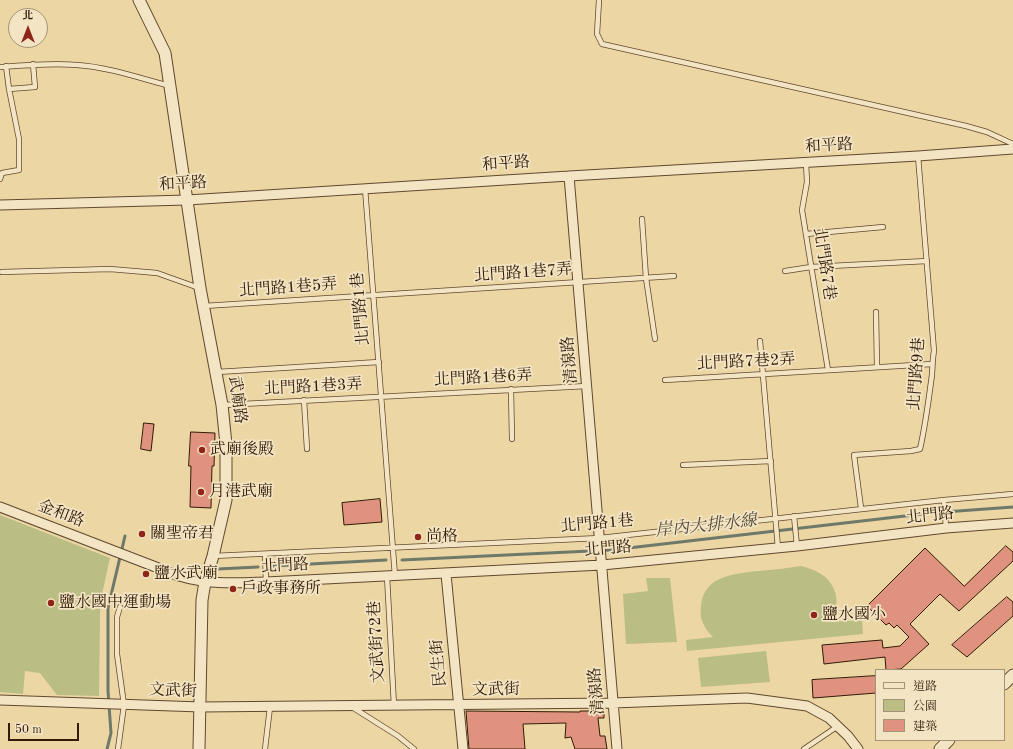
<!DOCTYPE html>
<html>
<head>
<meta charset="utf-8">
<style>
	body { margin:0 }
	#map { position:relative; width:1013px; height:749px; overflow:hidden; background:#ecd6a4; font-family:"Old Standard TT","Noto Serif TC",serif }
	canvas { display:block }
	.legend { position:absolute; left:875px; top:669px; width:130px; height:72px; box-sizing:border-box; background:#f3e4c4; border:1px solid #a59378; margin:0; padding:5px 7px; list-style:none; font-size:12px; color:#311a06 }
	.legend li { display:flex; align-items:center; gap:8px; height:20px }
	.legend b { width:20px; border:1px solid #a59378 }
	.north { position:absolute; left:8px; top:8px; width:40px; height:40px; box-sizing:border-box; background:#f3e4c4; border:1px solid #a59378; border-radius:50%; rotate:0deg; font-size:11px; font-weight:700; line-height:16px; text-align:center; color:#311a06 }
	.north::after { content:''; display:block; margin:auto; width:14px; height:18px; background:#8f2418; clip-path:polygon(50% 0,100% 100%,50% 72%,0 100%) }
	.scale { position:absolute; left:8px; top:723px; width:71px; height:18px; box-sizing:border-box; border:2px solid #311a06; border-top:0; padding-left:5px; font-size:12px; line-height:14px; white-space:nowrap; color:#311a06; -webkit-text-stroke:3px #f3e4c4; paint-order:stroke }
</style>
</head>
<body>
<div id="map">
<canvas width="1013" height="749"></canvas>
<ul class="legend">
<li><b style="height:5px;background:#f3e4c4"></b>道路</li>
<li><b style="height:11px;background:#babd84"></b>公園</li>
<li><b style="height:11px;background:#df937f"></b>建築</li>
</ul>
<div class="north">北</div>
<div class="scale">50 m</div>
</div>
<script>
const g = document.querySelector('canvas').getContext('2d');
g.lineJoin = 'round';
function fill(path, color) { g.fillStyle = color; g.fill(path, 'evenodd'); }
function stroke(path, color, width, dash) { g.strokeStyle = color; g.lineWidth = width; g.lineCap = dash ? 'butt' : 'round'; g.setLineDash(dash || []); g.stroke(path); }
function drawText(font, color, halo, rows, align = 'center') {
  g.font = font + ' "Old Standard TT","Noto Serif TC",serif'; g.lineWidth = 3.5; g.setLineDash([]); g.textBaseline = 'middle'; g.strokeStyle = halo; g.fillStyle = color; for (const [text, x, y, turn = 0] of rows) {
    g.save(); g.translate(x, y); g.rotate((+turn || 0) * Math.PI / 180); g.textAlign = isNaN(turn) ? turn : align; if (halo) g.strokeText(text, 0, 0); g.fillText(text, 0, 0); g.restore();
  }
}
const green = new Path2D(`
	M0,515L110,558L102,594L100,613L99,696L57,695L40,673L25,671L23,694L0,692Z
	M801,566C816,570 830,576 835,592C837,598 837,605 836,611C834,614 832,618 830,622L862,620L863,634L687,651L686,640L713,637C704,628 699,619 701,605C705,575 734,574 758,571C773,570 787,568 801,566Z
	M646,578H670L677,642L626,644L623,594L648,591Z
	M766,651L770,682L701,687L698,658Z`);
const stream = new Path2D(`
	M402,560L611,550L931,513L1013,507
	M273,566L386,560
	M218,569L258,567
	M107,749L111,733L108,691V608L125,536`);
const building = new Path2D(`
	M144,423L154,424L151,451L141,449Z
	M191,432L215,433L214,466H212L211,508L190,507L191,466H189Z
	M380,499L382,522L344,525L342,503Z
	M1006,546L1013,552V561L959,611L940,594L910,624L929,644L901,669L886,670L885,657L824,664L822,645L882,640L883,648L900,646L909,637L897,625L894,628L889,623L886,625L867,606L925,548L964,586Z
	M1007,597L1013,602V616L967,657L952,645Z
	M876,676V693L813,698L812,680Z
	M592,709H604V718H598L600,736H605L607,749H575L571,737L565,738L566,723L523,724L525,749H469L466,711L580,712V711H592Z`);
const service = new Path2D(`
	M599,0L597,34L602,44L966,126L987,132L1013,144
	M6,66L9,89
	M0,67C26,65 51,63 77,65C108,67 139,78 170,86
	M806,163L807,182L802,210L828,370
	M0,179L2,173L19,170V139L9,89L35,87L33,64
	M365,188L395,576
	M642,219L646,278L655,339
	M806,234L883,227
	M785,271L811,267L927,261
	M2,272L110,269L157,273L199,288
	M204,306L674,276
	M876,312L877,367
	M760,341L778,548
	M217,372L379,362
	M665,380L932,364
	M511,389L512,439
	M304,400L307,449
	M223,405L587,386
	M683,465L771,461
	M944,500L946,528
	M861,508L854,455L911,451L920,449C925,427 928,405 931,382C933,371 932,361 934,351L918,156
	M794,516L797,546
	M265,554L266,582
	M213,556L600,538L944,500L1013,494
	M387,576L394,706
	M352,707L398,736L414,749
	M118,749L124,705L117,654V617L120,607
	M265,749L270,707
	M804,749L838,726`);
const minor = new Path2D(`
	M569,176L617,749
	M0,205L187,200L569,176L918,156L1013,149
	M0,507L179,576C209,585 236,583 266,582L602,565L797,546L946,528L1013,523
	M446,574L463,749
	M0,700L201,707L613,703L747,698L807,706L829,718L848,736L858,749`);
const tertiary = new Path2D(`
	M139,0L165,53L200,288L222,405L226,444V500L213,556L205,582L202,600L199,749
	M1004,684L1013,675
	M940,749L949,740`);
const markers = [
	[202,450,4,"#8f2418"],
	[201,492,4,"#8f2418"],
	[142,534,4,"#8f2418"],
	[418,537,4,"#8f2418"],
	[146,574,4,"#8f2418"],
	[233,589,4,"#8f2418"],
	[51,603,4,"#8f2418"],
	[814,615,4,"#8f2418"]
];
const streetNames = [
	["和平路",829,146,-3],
	["和平路",506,164,-4],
	["和平路",183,184,-3],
	["北門路7巷",824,264,81],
	["北門路1巷7弄",523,273,-4],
	["北門路1巷5弄",288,288,-4],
	["北門路1巷",361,309,-95],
	["清湶路",570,360,-95],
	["北門路7巷2弄",746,362,-3],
	["北門路9巷",917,374,-86],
	["北門路1巷6弄",483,378,-3],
	["北門路1巷3弄",313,387,-3],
	["武廟路",237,400,82],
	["金和路",61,514,21],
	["北門路",930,516,-6],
	["北門路1巷",597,524,-5],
	["北門路",608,549,-5],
	["北門路",285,566,-3],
	["文武街72巷",377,642,-93],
	["民生街",439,663,-95],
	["文武街",496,690,-1],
	["文武街",173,691,2],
	["清湶路",597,691,-95]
];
const poiNames = [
	["武廟後殿",210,450],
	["月港武廟",209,492],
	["關聖帝君",150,534],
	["尚格",426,537],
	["鹽水武廟",154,574],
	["戶政事務所",241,589],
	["鹽水國中運動場",59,603],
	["鹽水國小",822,615]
];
const waterNames = [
	["岸內大排水線",706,526,-6]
];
fill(green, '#babd84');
stroke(stream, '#6f796a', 3);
fill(building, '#df937f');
stroke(building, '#311a06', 1);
stroke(service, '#60492e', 6);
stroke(minor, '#60492e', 11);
stroke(tertiary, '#60492e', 13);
stroke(service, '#f3e4c4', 4.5);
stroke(minor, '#f3e4c4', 9);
stroke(tertiary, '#f3e4c4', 11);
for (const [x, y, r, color] of markers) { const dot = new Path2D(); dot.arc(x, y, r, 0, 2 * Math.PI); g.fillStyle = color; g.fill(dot); stroke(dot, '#f3e4c4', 1.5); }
drawText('16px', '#311a06', '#f3e4c4', streetNames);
drawText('16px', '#311a06', '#f3e4c4', poiNames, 'left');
drawText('italic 17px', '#504938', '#f3e4c4', waterNames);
</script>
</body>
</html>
